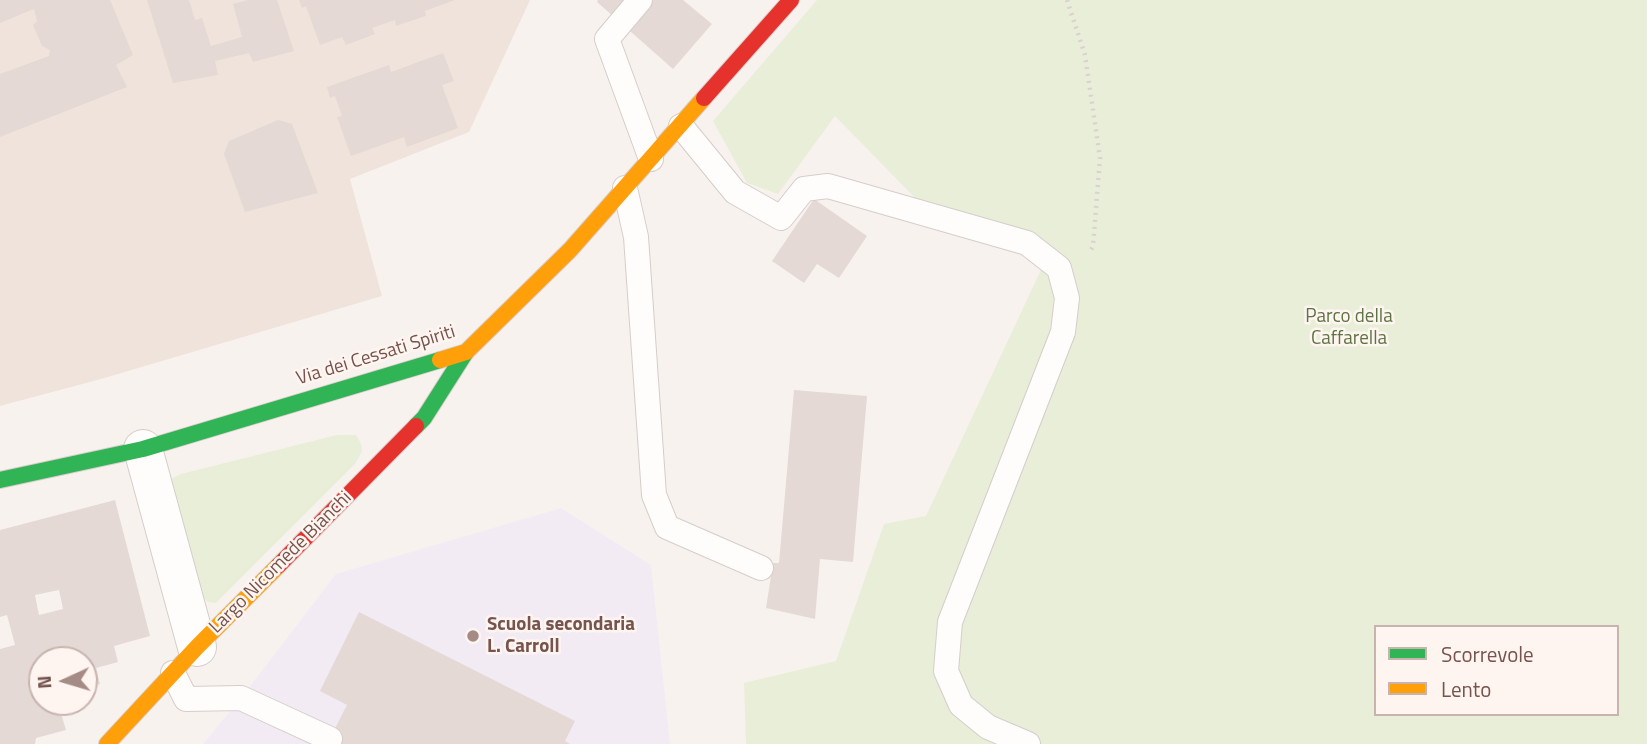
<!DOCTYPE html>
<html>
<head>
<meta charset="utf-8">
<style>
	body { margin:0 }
	#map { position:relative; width:1647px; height:744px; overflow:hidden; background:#f8f2ee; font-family:"Titillium Web",sans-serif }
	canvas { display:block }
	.legend { position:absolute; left:1374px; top:625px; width:245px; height:91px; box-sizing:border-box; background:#fef5f0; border:2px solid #c8b4af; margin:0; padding:9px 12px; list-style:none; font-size:21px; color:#76534e }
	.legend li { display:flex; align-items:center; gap:14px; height:35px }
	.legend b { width:35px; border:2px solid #c8b4af }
	.north { position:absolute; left:28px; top:646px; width:70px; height:70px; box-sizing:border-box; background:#fef5f0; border:2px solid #c8b4af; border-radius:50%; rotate:266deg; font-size:19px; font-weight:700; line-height:28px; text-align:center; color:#76534e }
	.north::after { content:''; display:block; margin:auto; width:24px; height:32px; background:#a48b86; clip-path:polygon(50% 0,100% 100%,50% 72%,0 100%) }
</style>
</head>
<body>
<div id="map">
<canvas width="1647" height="744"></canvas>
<ul class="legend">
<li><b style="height:9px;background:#30b455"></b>Scorrevole</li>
<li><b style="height:9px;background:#ff9f0a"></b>Lento</li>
</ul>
<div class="north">N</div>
</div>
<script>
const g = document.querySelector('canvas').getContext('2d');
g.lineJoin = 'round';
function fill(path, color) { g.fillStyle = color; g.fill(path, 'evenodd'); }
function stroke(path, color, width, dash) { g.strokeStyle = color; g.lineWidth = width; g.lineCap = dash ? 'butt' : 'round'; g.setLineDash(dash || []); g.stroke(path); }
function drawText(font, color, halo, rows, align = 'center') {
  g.font = font + ' "Titillium Web",sans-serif'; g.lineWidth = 5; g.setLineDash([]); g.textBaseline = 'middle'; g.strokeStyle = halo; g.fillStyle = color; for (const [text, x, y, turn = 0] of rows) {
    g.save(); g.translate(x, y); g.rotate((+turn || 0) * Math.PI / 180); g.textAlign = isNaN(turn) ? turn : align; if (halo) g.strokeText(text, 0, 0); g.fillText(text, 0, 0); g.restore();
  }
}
const residential = new Path2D(`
	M0,0H530L469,132L350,179L382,296L101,379L0,406Z`);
const education = new Path2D(`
	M561,508L651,565L670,744H203L241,698L336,574Z`);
const green = new Path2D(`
	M817,0H1647V744H746L744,683L836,661L884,524L926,516L1052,246L918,201L835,116L778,194L747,183L713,121ZM1376,627H1617V714H1376Z
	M337,435H356C365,449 363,452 354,465L216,603L208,602L202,596L169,487L171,479L181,474Z`);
const building = new Path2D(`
	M0,0H110L133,55L116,65L127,87L0,137V74L49,56L50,50L42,46L33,25L37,21L34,9L0,23Z
	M147,0H189L195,20L202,18L211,46L242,37L233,4L248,0H277L294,51L253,62L249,53L215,61L218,75L173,83Z
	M299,0H455L425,11L426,16L396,26L395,20L372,28L375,34L346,45L342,37L320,45L306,6L302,8Z
	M598,0H683L712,24L673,69L597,2Z
	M443,53L454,81L442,85L458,128L407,147L404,137L351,156L337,117L342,116L335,96L330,98L327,87L389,65L391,72Z
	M278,120L292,124L318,193L245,212L224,154L229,141Z
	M814,199L867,236L839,278L817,264L804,283L772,261Z
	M794,390L867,396L853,562L820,559L815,619L766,608L773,563H779Z
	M115,500L150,636L114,646L118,662L96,668L100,684L84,688V660H42V702H80L82,708L61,713L66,730L36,738L35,744H0V649L15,645L7,615L0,617V530ZM59,590L63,609L39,615L35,595Z
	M359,612L575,721L565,741L570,744H327L347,705L320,691Z`);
const path = new Path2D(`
	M1067,0L1085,55L1100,158L1093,246L1089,253`);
const lane = new Path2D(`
	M640,0L607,39L651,159
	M681,126L735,192L781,218L804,189L828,186L1027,243L1059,268L1067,298L1063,332L950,622L946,671L961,705L988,727L1028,744
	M625,188L636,237L654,495L667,527L761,568
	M173,673L186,699L241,698L330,739`);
const street = new Path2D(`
	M143,449L197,647`);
const fast = new Path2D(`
	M416,426L424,418L466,352
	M0,480L143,449L440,360`);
const slow = new Path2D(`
	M440,360L466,352L570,250L704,98
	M107,744L197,647L278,566`);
const jam = new Path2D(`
	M704,98L791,0
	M278,566L416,426`);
const markers = [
	[473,636,7,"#a48b86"]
];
const parkNames = [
	["Parco della",1349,317],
	["Caffarella",1349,339]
];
const streetNames = [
	["Via dei Cessati Spiriti",376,356,-17],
	["Largo Nicomede Bianchi",281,563,-45]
];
const poiNames = [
	["Scuola secondaria",487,625],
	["L. Carroll",487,647]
];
fill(residential, '#f0e3dc');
fill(education, '#f2ebf4');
fill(green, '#e9eed9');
fill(building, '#e4d9d5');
stroke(lane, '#d6cdca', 26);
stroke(street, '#d6cdca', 40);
stroke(fast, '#d9cecb', 18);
stroke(slow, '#d9cecb', 18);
stroke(jam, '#d9cecb', 18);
stroke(path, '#dad1d0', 4.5, [2, 5]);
stroke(lane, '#fefdfc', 24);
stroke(street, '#fefdfc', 38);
stroke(fast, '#30b455', 16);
stroke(slow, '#ff9f0a', 16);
stroke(jam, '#e5322d', 16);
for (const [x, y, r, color] of markers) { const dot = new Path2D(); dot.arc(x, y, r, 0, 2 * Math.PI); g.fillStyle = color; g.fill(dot); stroke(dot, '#fef5f0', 2.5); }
drawText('19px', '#5e7543', '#fef5f0', parkNames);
drawText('19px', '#76534e', '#fef5f0', streetNames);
drawText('bold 19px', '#76534e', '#fef5f0', poiNames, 'left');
</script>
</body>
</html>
